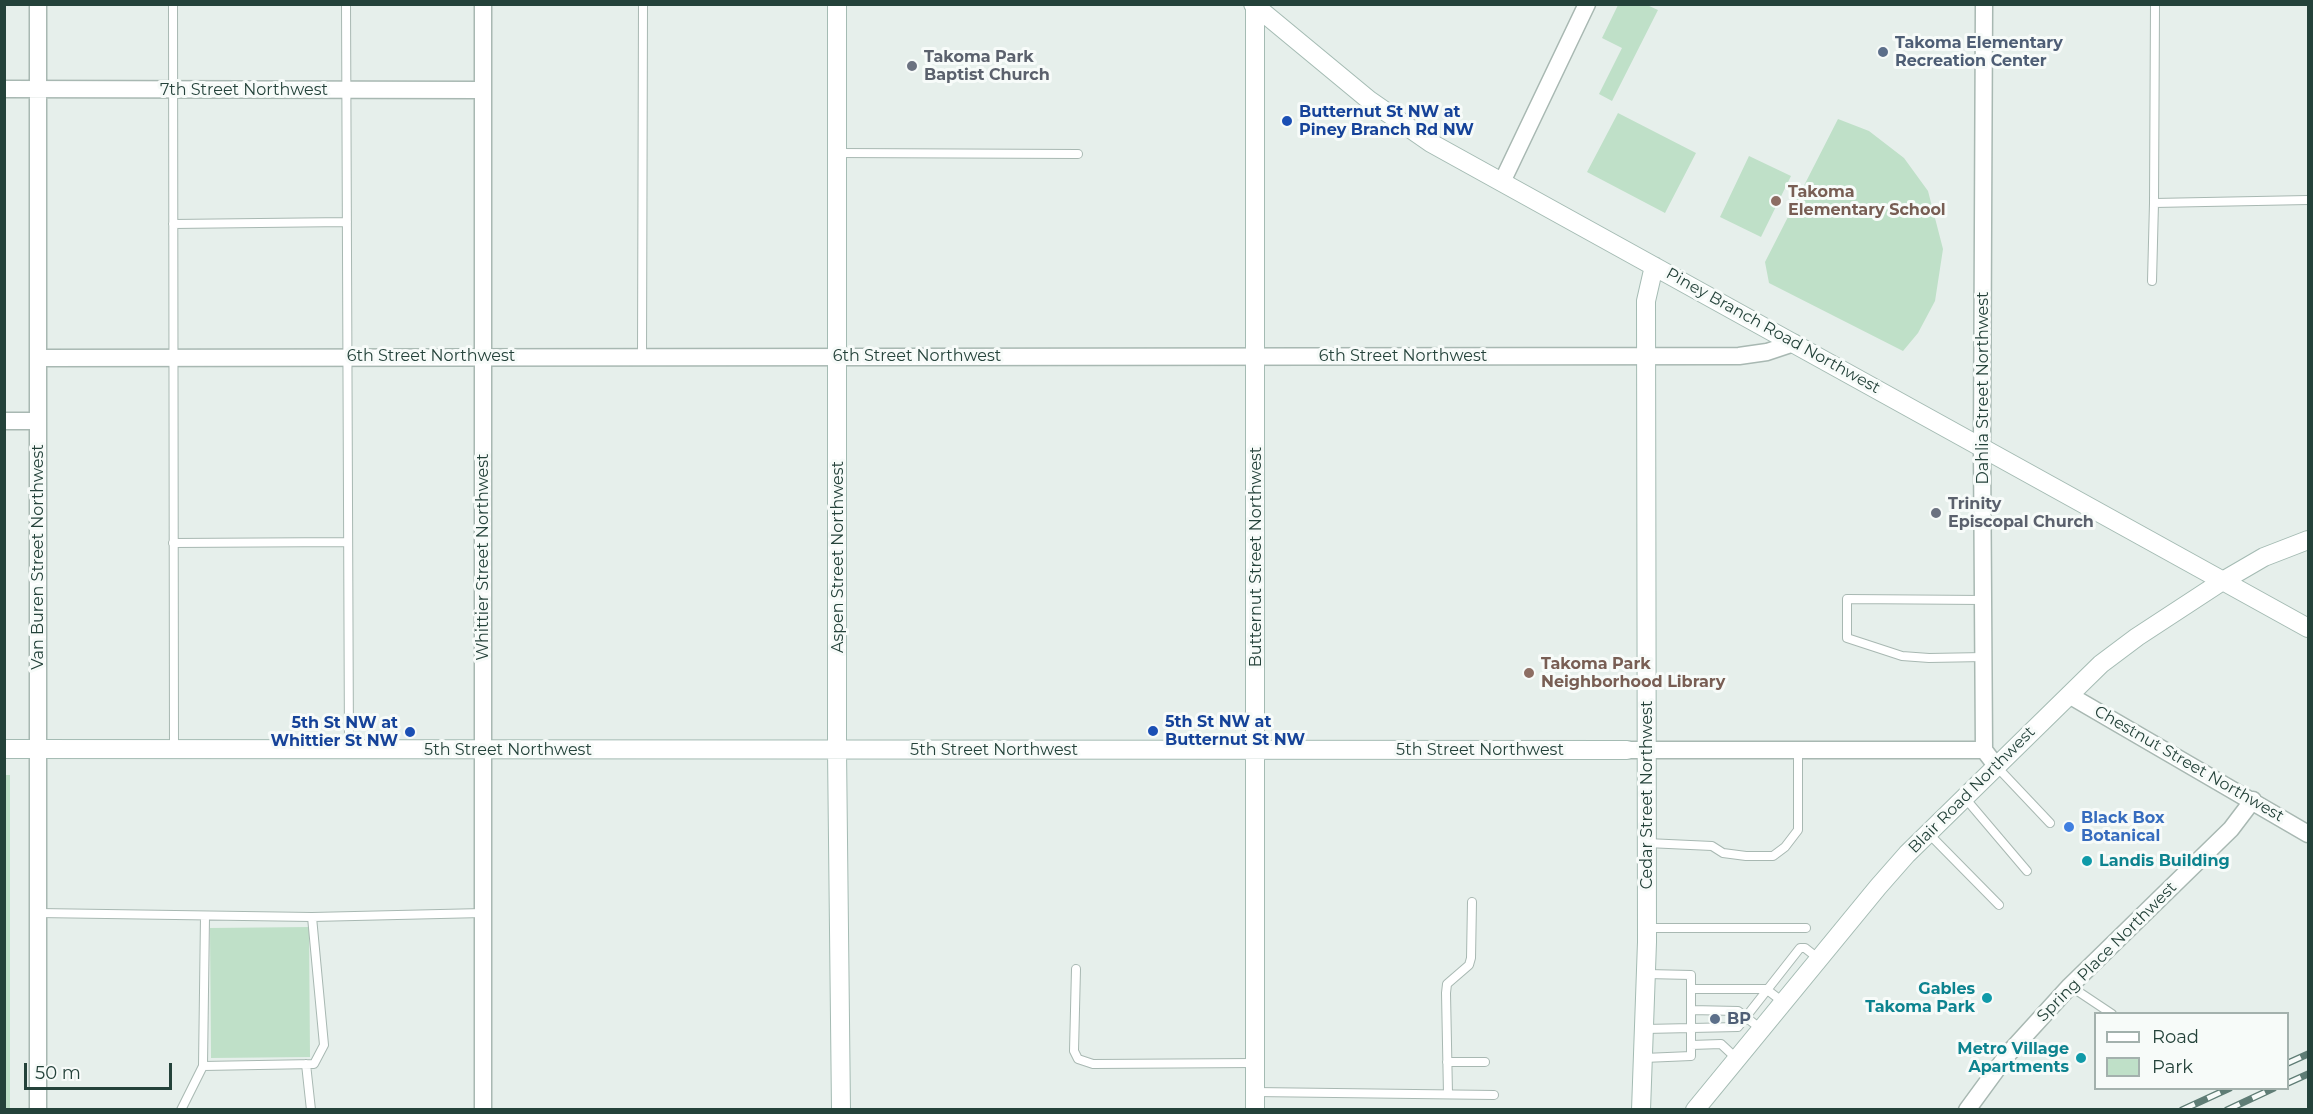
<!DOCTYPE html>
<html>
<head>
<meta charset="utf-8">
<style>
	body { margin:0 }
	#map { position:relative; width:2313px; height:1114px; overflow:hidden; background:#e6efeb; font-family:Montserrat,sans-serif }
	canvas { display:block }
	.frame { position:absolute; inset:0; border:6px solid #24423a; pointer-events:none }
	.legend { position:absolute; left:2094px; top:1012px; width:195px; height:78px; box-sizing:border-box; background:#f7fbf9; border:2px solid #a3b1ad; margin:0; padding:8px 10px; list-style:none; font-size:18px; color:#24423a }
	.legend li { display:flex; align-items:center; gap:12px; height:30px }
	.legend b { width:30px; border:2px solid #a3b1ad }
	.scale { position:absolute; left:24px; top:1063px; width:148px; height:27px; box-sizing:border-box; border:3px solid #24423a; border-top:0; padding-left:8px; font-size:18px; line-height:21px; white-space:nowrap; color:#24423a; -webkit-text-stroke:4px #f7fbf9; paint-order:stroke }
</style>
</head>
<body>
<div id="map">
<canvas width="2313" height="1114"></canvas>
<div class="frame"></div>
<ul class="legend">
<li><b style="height:8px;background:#fff"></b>Road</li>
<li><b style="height:16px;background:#bfe0c8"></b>Park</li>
</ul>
<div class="scale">50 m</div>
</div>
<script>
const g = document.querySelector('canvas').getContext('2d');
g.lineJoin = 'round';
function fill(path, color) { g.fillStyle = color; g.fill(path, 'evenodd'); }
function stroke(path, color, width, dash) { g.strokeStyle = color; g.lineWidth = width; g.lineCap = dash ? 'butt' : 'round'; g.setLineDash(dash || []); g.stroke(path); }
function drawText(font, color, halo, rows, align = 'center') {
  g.font = font + ' Montserrat,sans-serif'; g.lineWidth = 6; g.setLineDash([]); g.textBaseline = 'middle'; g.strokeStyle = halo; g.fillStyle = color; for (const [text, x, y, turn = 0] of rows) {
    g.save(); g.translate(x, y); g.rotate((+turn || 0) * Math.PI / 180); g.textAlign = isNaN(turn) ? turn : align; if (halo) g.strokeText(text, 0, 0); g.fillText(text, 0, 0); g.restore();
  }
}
const green = new Path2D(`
	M1618,5H1647L1658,10L1612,101L1599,94L1622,48L1602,38Z
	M1618,113L1696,153L1665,213L1587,172Z
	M1838,119L1869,131L1904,158L1928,191L1943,249L1935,301L1918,333L1903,351L1769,283L1765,262Z
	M1749,156L1791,176L1761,237L1720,217Z
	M5,775H10V1110L4,1109Z
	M309,927L310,1057L211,1058L210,928Z`);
const lane = new Path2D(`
	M173,4L174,749
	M346,4L349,749
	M2155,4L2154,203L2308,200
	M838,153L1078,154
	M173,224L347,222
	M2152,281L2154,203
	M642,356L643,4
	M173,543L348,542
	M1983,600L1847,599V638L1902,656L1929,658L1984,657
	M1997,767L2050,823
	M1965,798L2027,871
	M1929,834L1999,905
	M1647,843L1712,846L1723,853L1746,856H1773L1785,847L1798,830V750
	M38,913L312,917L483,913
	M1647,928H1806
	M1076,969L1074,1051L1078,1059L1093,1064L1255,1063
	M2070,986L2112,1014
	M1691,989H1766L1783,1002
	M1691,1010L1738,1011L1761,1029
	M1645,1029L1738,1027L1800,948H1805L1819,959
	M1691,1045L1721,1044L1737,1059
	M1644,1058L1691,1056V975L1647,974
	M1447,1062H1485
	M306,1064L311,1110
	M203,1066L314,1064L324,1045L312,917
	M1255,1092L1494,1095
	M1448,1094L1446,993L1447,984L1469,965L1471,958L1472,902
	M181,1110L203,1066L205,916`);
const street = new Path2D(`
	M38,4V1110
	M483,4V1110
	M1984,4L1982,447L1984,750L1997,767
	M4,89L483,90
	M1502,182L1587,4
	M38,358L1739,356L1767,352L1794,343
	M4,421H38
	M2069,695L2308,834
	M1627,750H1984
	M1967,1110L2008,1054L2070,986L2231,829L2253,800`);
const secondary = new Path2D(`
	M837,4V750L841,1110
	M1253,4L1369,100L1431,143L2308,628
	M4,749L1627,750
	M1255,1110V4
	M1641,1110L1647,942L1646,301L1654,266
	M1695,1110L1878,887L1907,854L2101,664L2137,637L2221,582L2264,557L2308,540`);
const rail = new Path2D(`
	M2288,1063L2308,1054
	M2288,1083L2308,1074
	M2182,1110L2230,1088
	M2227,1110L2274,1088`);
const markers = [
	[1883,52,6,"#5c6f8a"],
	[912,66,6,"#6b7280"],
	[1287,121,6,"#1a4fb4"],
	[1776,201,6,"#8d6e63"],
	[1936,513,6,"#6b7280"],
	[1529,673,6,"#8d6e63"],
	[1153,731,6,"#1a4fb4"],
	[410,732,6,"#1a4fb4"],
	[2069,827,6,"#3f7fe0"],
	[2087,861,6,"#0f9aa8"],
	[1987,998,6,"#0f9aa8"],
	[1715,1019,6,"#5c6f8a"],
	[2081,1058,6,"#0f9aa8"]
];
const serviceNames = [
	["Takoma Elementary",1895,43],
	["Recreation Center",1895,61],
	["BP",1727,1019]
];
const worshipNames = [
	["Takoma Park",924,57],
	["Baptist Church",924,75],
	["Trinity",1948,504],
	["Episcopal Church",1948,522]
];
const streetNames = [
	["7th Street Northwest",244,90],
	["Piney Branch Road Northwest",1773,331,29],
	["6th Street Northwest",431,356],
	["6th Street Northwest",917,356],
	["6th Street Northwest",1403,356],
	["Dahlia Street Northwest",1983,388,-90],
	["Van Buren Street Northwest",38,557,-90],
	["Whittier Street Northwest",483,557,-90],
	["Aspen Street Northwest",838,557,-90],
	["Butternut Street Northwest",1256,557,-90],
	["5th Street Northwest",508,750],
	["5th Street Northwest",994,750],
	["5th Street Northwest",1480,750],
	["Chestnut Street Northwest",2189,764,30],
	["Blair Road Northwest",1972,790,-45],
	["Cedar Street Northwest",1647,795,-90],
	["Spring Place Northwest",2107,952,-45]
];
const transitNames = [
	["Butternut St NW at",1299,112],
	["Piney Branch Rd NW",1299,130],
	["5th St NW at",1165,722],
	["Butternut St NW",1165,740],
	["5th St NW at",398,723,"right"],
	["Whittier St NW",398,741,"right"]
];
const educationNames = [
	["Takoma",1788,192],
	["Elementary School",1788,210],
	["Takoma Park",1541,664],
	["Neighborhood Library",1541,682]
];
const shopNames = [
	["Black Box",2081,818],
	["Botanical",2081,836]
];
const cultureNames = [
	["Landis Building",2099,861,"left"],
	["Gables",1975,989],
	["Takoma Park",1975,1007],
	["Metro Village",2069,1049],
	["Apartments",2069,1067]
];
fill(green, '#bfe0c8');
stroke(lane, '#a8b8b2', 10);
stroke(street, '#a8b8b2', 19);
stroke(secondary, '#a4bbb3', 20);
stroke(lane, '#fff', 8);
stroke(street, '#fff', 16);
stroke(secondary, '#fff', 18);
stroke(rail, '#5f7d75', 7);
stroke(rail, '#f7fbf9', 4.5, [14]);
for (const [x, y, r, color] of markers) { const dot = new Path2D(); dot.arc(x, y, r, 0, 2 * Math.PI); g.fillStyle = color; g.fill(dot); stroke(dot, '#f7fbf9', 2); }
drawText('bold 16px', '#4e5e75', '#f7fbf9', serviceNames, 'left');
drawText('bold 16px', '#5b616d', '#f7fbf9', worshipNames, 'left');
drawText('16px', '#24423a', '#f7fbf9', streetNames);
drawText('bold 16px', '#164399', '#f7fbf9', transitNames, 'left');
drawText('bold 16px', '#785e54', '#f7fbf9', educationNames, 'left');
drawText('bold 16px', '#366cbe', '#f7fbf9', shopNames, 'left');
drawText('bold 16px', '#0d838f', '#f7fbf9', cultureNames, 'right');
</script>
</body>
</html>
